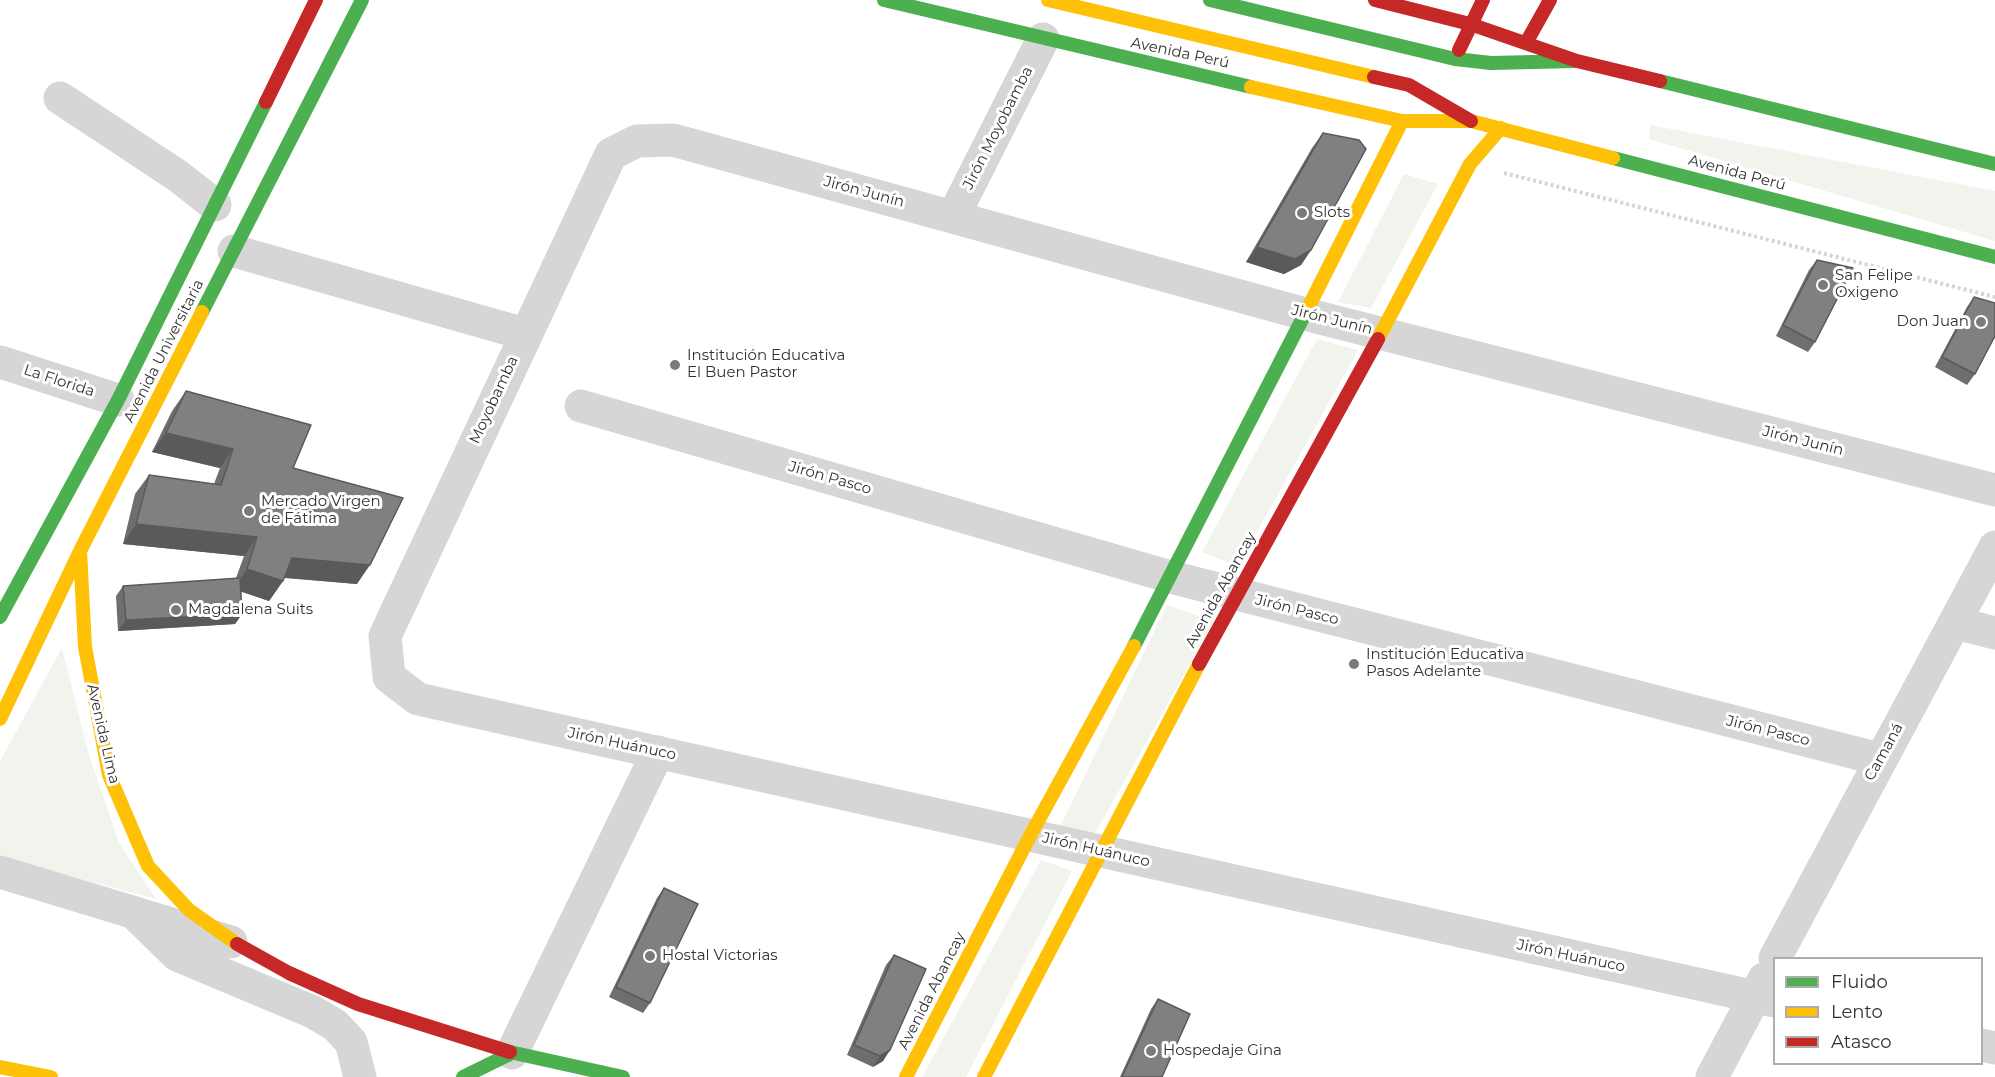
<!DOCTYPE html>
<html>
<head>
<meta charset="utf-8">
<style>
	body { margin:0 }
	#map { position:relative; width:1995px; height:1077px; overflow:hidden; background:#fff; font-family:Montserrat,sans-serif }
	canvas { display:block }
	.legend { position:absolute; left:1773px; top:957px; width:210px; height:108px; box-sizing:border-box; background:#fff; border:2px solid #adadad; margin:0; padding:8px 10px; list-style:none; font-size:18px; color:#323232 }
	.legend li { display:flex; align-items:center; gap:12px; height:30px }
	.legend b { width:30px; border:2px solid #adadad }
</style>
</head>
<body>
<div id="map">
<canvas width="1995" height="1077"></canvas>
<ul class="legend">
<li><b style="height:8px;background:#4caf50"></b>Fluido</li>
<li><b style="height:8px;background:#ffc107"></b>Lento</li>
<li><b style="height:8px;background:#c62828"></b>Atasco</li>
</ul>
</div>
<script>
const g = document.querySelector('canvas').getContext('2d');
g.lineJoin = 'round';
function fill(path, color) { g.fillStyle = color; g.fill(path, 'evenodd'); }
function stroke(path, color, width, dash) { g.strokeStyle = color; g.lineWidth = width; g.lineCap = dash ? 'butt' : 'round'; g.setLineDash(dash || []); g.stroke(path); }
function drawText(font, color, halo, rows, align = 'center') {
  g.font = font + ' Montserrat,sans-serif'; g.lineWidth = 6; g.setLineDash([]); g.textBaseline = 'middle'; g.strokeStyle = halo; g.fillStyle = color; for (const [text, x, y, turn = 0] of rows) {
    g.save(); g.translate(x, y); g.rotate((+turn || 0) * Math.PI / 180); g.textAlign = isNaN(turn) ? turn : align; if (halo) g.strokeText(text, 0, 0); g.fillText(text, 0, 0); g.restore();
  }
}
const green = new Path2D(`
	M1650,125L1995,191V241L1649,139Z
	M1404,174L1438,184L1371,308L1338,302Z
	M1317,339L1358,350L1238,566L1202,552Z
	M1167,605L1214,621L1093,837L1059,829Z
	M62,648L88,752L119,843L156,899L0,858V761Z
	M1041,860L1072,871L966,1077H922Z`);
const path = new Path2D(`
	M1504,173L1995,297`);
const street = new Path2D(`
	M60,98L178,176L215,205
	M953,217L1043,39
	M234,251L525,334
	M0,362L118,400
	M581,406L1171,577L1879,759
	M1955,623L1995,633
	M0,872L231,942
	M135,914L177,955L313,1012L335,1025L351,1042L360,1077
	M1775,958L1995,547
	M1774,1001L418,699L389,677L385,636L611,154L637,141L673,140L1305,314L1995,490
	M1982,1045L1995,1048
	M512,1053L658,752
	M1712,1077L1764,979`);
const fast = new Path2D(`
	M884,0L1251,87
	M1210,0L1455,59L1491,63L1575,61
	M1660,81L1995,164
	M1613,158L1995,257
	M202,312L362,0
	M0,617L118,400L266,102
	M1134,646L1309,306
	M510,1052L623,1077
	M463,1077L512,1053`);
const slow = new Path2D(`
	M1048,0L1374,77
	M1251,87L1402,121H1471L1613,158
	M1309,306L1402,121
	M1378,339L1470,164L1501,128
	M80,551L85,647L109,775L148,866L189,910L237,944
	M0,719L80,551L202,312
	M0,1067L51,1077
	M906,1077L1031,834L1134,646
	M984,1077L1199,664`);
const jam = new Path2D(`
	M1375,0L1470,24L1577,61L1660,81
	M1526,43L1550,0
	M1459,50L1483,0
	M1374,77L1409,85L1471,121
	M266,102L316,0
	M1199,664L1378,339
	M237,944L289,973L358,1004L510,1052`);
const wall = new Path2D(`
	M1323,133L1311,250L1301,265L1284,274L1246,262L1312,148Z
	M1817,260L1815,342L1808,352L1776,336L1809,270Z
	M1974,297L1975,374L1967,385L1935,367L1967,307Z
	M186,391L293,468L357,584L284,578L283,581L269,601L241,591L242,614L235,624L118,631L116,596L123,586L236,578L244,556L123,544L135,494L149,475L214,484L220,468L152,452L172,411Z
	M664,888L650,1003L643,1013L609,997L657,898Z
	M894,955L890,1050L883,1061L873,1067L847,1055L886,965Z
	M1158,999L1162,1077H1120L1151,1009Z`);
const shadedWall = new Path2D(`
	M1257,247L1311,250L1301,265L1284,274L1246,262Z
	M166,433L233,449L220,468L152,452Z
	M136,524L257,537L244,556L123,544Z
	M292,558L370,565L357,584L279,577Z
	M247,569L283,581L269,601L233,589Z
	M242,614L235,624L118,631L126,620Z
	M890,1050L883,1061L873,1067L880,1056Z`);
const building = new Path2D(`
	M1323,133L1359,140L1366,149L1311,250L1295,259L1257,247Z
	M1817,260L1853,268L1815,342L1783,325Z
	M1974,297L1995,303V336L1975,374L1942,357Z
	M186,391L311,425L293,468L403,498L370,565L292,558L283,581L247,569L257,537L136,524L149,475L221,485L233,449L166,433Z
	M240,578L242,614L126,620L123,586Z
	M664,888L698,904L650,1003L616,987Z
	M894,955L926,969L890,1050L880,1056L854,1045Z
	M1158,999L1190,1014L1162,1077H1122Z`);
const markers = [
	[1302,213,6,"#7a7a7a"],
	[1823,285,6,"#7a7a7a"],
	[1981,322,6,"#7a7a7a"],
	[675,365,6,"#7a7a7a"],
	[249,511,6,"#7a7a7a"],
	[176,610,6,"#7a7a7a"],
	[1354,664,6,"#7a7a7a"],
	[650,956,6,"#7a7a7a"],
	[1151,1051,6,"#7a7a7a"]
];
const streetNames = [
	["Avenida Perú",1180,53,12],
	["Jirón Moyobamba",998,128,-63],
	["Avenida Perú",1737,173,15],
	["Jirón Junín",864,192,15],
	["Jirón Junín",1332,320,14],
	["Avenida Universitaria",164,351,-63],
	["La Florida",59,381,18],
	["Moyobamba",494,400,-65],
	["Jirón Junín",1803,441,14],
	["Jirón Pasco",830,478,16],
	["Avenida Abancay",1221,590,-61],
	["Jirón Pasco",1297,610,14],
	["Jirón Pasco",1768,731,14],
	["Avenida Lima",103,734,77],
	["Jirón Huánuco",622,744,12],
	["Camaná",1884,752,-61],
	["Jirón Huánuco",1096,850,13],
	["Jirón Huánuco",1571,956,12],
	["Avenida Abancay",932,991,-63]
];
const poiNames = [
	["Slots",1314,213],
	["San Felipe",1835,276],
	["Oxigeno",1835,293],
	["Don Juan",1969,322,"right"],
	["Institución Educativa",687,356],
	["El Buen Pastor",687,373],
	["Mercado Virgen",261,502],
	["de Fátima",261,519],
	["Magdalena Suits",188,610],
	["Institución Educativa",1366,655],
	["Pasos Adelante",1366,672],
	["Hostal Victorias",662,956],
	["Hospedaje Gina",1163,1051]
];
fill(green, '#f0f4ed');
stroke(path, '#d5d5d5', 4, [3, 3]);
stroke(street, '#d6d6d6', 33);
stroke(fast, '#4caf50', 14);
stroke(slow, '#ffc107', 14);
stroke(jam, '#c62828', 14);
fill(wall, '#6e6e6e');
fill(shadedWall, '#5a5a5a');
fill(building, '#808080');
stroke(building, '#5a5a5a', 1.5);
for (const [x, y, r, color] of markers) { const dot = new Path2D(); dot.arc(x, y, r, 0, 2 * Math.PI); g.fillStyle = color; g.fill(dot); stroke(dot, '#fff', 2); }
drawText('15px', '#323232', '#fff', streetNames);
drawText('15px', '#323232', '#fff', poiNames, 'left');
</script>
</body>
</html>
